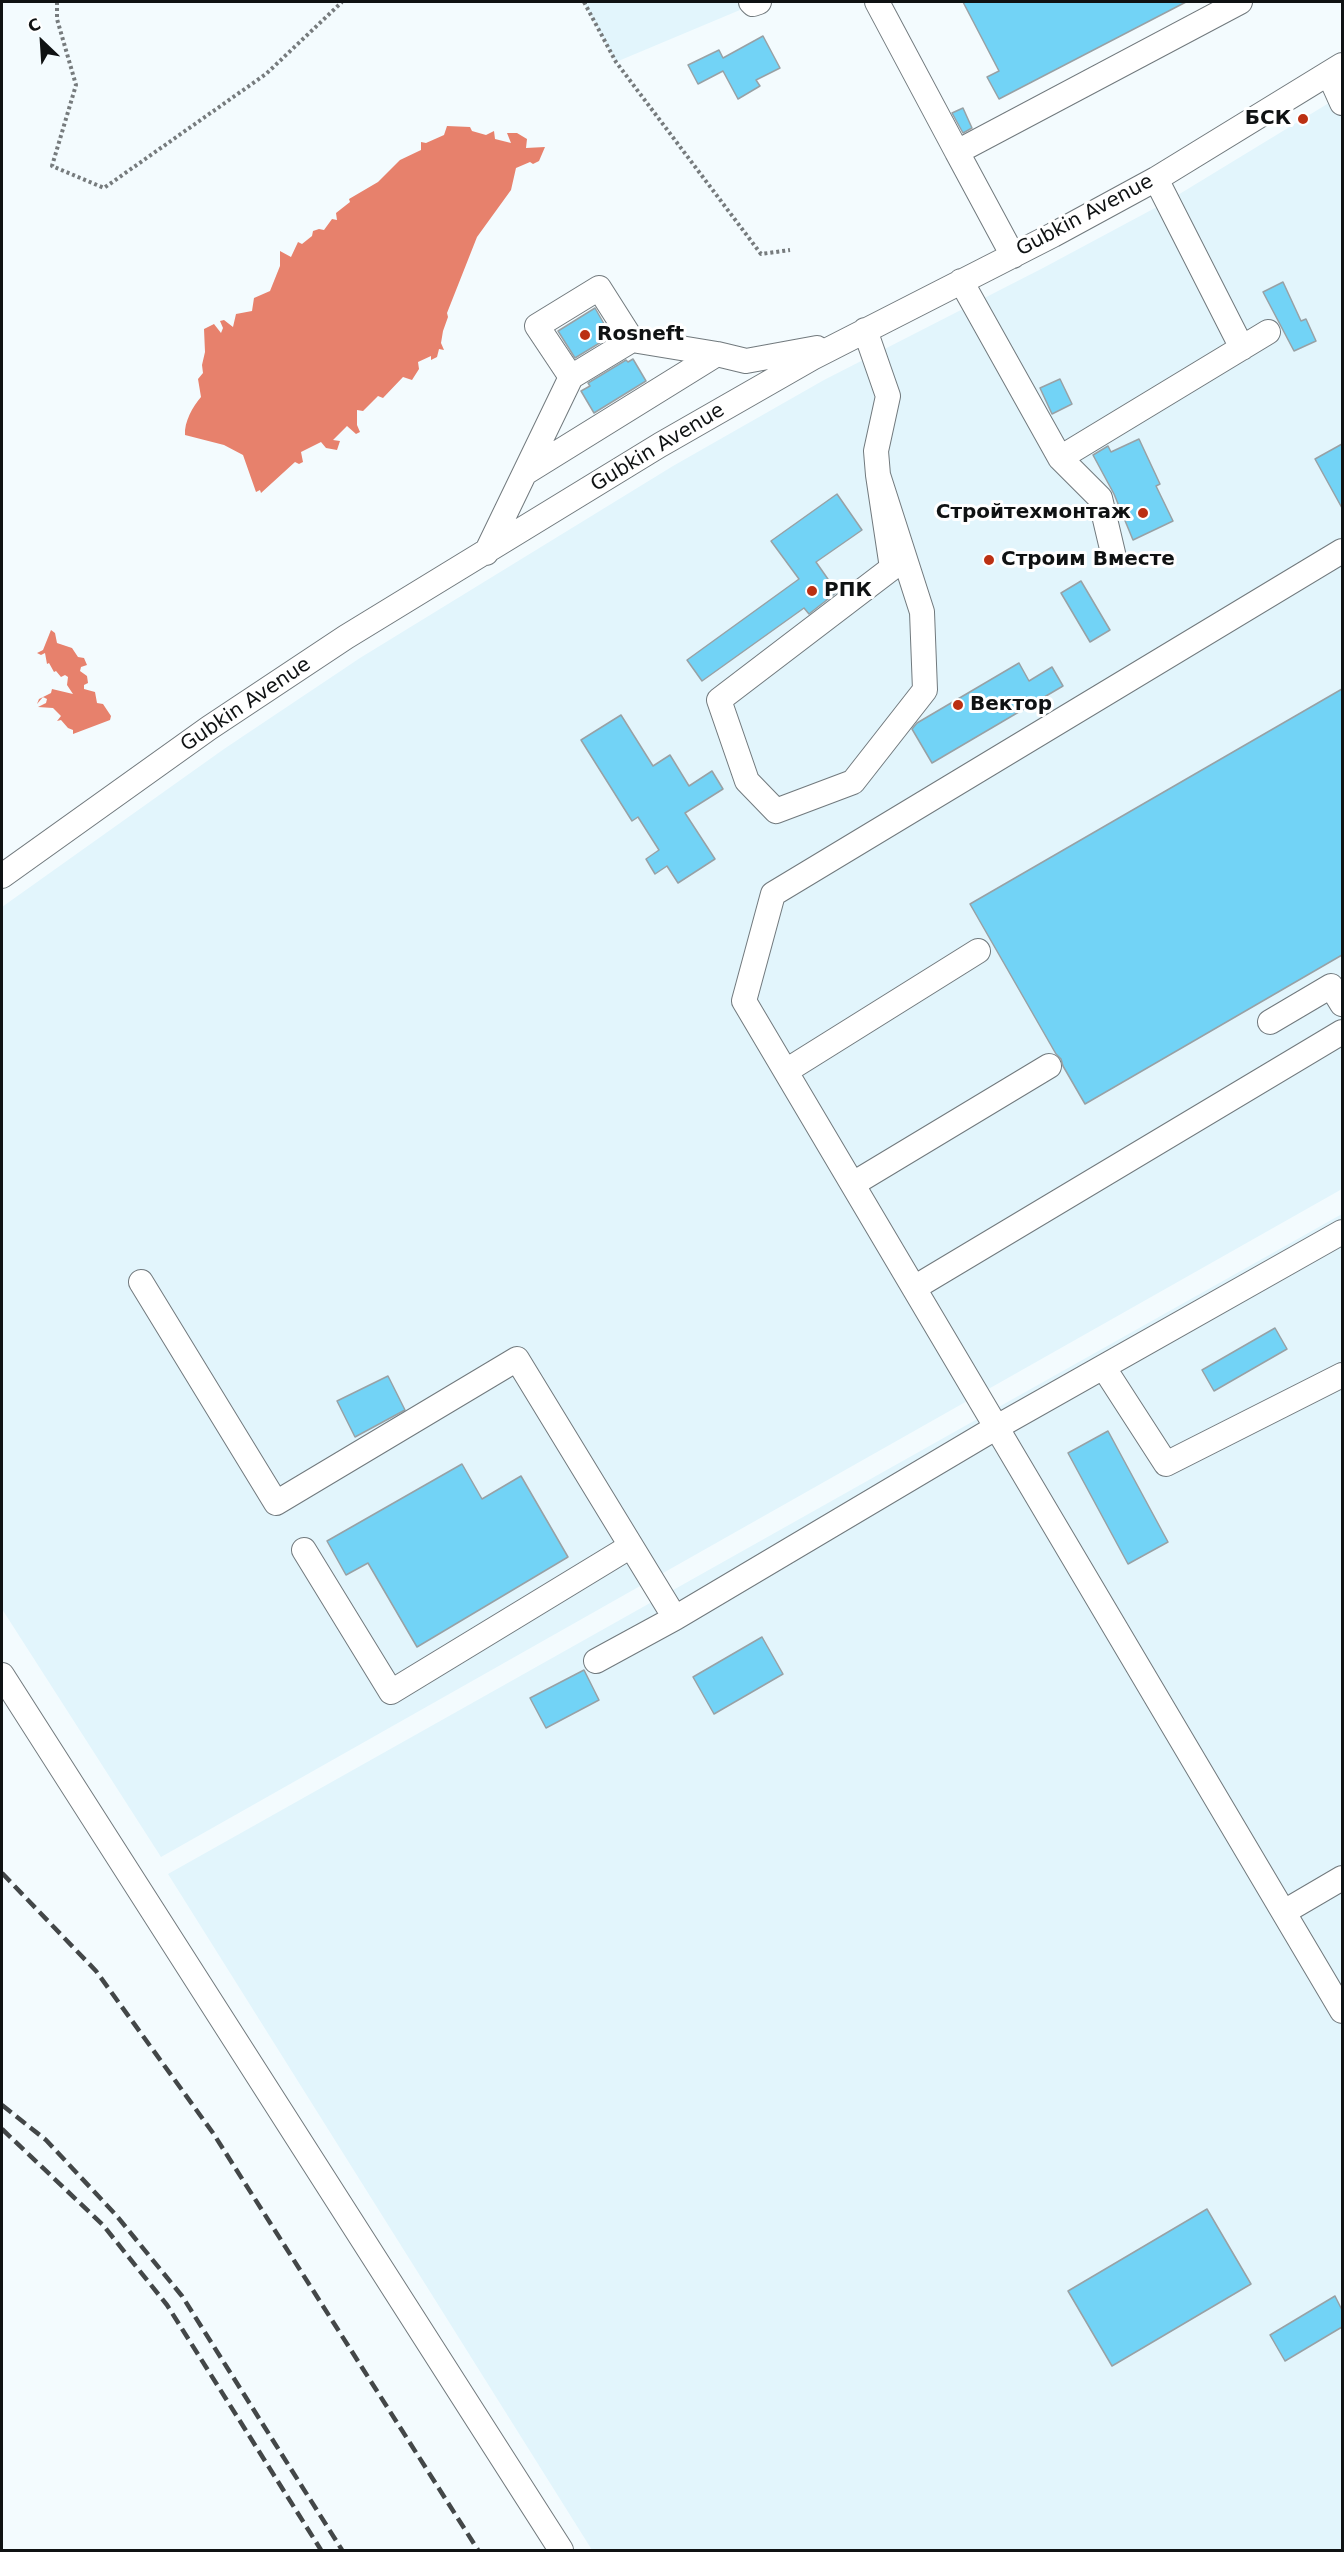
<!DOCTYPE html>
<html>
<head>
<meta charset="utf-8">
<style>
	body { margin:0 }
	#map { position:relative; width:1344px; height:2552px; overflow:hidden; background:#f3fbfe; font-family:"DejaVu Sans",sans-serif }
	canvas { display:block }
	.frame { position:absolute; inset:0; border:3px solid #0f1213; pointer-events:none }
	.north { position:absolute; left:12px; top:12px; width:60px; height:60px; -webkit-text-stroke:4px #fff; paint-order:stroke; rotate:335deg; font-size:16px; font-weight:700; line-height:24px; text-align:center; color:#0f1213 }
	.north::after { content:''; display:block; margin:auto; width:21px; height:27px; background:#0f1213; clip-path:polygon(50% 0,100% 100%,50% 72%,0 100%) }
</style>
</head>
<body>
<div id="map">
<canvas width="1344" height="2552"></canvas>
<div class="frame"></div>
<div class="north">С</div>
</div>
<script>
const g = document.querySelector('canvas').getContext('2d');
g.lineJoin = 'round';
function fill(path, color) { g.fillStyle = color; g.fill(path, 'evenodd'); }
function stroke(path, color, width, dash) { g.strokeStyle = color; g.lineWidth = width; g.lineCap = dash ? 'butt' : 'round'; g.setLineDash(dash || []); g.stroke(path); }
function drawText(font, color, halo, rows, align = 'center') {
  g.font = font + ' "DejaVu Sans",sans-serif'; g.lineWidth = 6; g.setLineDash([]); g.textBaseline = 'middle'; g.strokeStyle = halo; g.fillStyle = color; for (const [text, x, y, turn = 0] of rows) {
    g.save(); g.translate(x, y); g.rotate((+turn || 0) * Math.PI / 180); g.textAlign = isNaN(turn) ? turn : align; if (halo) g.strokeText(text, 0, 0); g.fillText(text, 0, 0); g.restore();
  }
}
const built = new Path2D(`
	M584,2H759L616,62Z
	M1342,95V1189L161,1857L2,1609V907L224,749L360,658L673,466L824,380L1043,268L1168,201Z
	M1342,1214V2550H592L168,1874Z`);
const water = new Path2D(`
	M447,126L470,127L472,131L486,135L494,131L495,139L511,143L507,133H517L527,139L526,148L545,147L539,161L533,164L530,162L516,168L511,190L477,237L447,313L448,317L443,331L441,343L444,350L439,349L437,357L431,360V356L418,362L419,369L412,380L403,377L383,398L378,396L363,411L357,410V425L360,432L356,434L347,426L333,440L340,441L337,450L326,448L321,442L301,452L303,462L299,464L295,462L261,493L260,490L256,492L243,455L224,445L185,435C184,422 193,406 201,397L198,379L203,373L202,365L205,352L204,329L214,324L221,333L223,328L220,321L224,320L233,327L236,314L252,311L254,298L270,291L280,266V251L291,257L298,242L302,244L312,236L313,231L319,229L324,230L332,219L337,220L336,213L350,202L349,199L378,182L400,160L421,150V142L426,143L444,135Z
	M51,630L55,633L57,643L72,648L78,657L84,658L87,665L81,667L80,671L87,676L88,683L84,685V689L95,692L97,703L103,704L111,716L110,720L73,734V730L68,728L61,720L57,721L61,716L53,708L38,707L46,703L47,699L43,697L37,704L39,699L51,693L52,689L73,694L67,685L68,677L65,675L61,677L56,671L54,672L49,663L47,664L45,653L41,655L37,653L43,650Z`);
const building = new Path2D(`
	M963,2H1186L999,99L987,77L999,71Z
	M763,36L780,68L756,80L760,86L738,99L723,71L698,84L688,65L719,50L723,58Z
	M963,108L972,128L963,133L952,113Z
	M1283,282L1301,321L1306,319L1316,341L1294,351L1263,292Z
	M595,308L611,336L575,358L558,331Z
	M633,359L646,381L594,413L581,391L590,386L588,383L626,360L628,362Z
	M1060,379L1072,404L1052,414L1040,388Z
	M1139,439L1160,484L1156,486L1173,521L1133,540L1114,494L1093,455L1108,446L1111,452Z
	M1342,444V508L1315,459Z
	M837,494L862,530L816,562L837,592L809,614L804,608L702,681L687,660L799,579L771,541Z
	M1081,581L1110,630L1090,642L1061,593Z
	M1019,663L1029,681L1052,667L1063,686L932,763L912,729L917,723Z
	M1342,689V955L1085,1104L1063,1066L1061,1059L1056,1054L970,904Z
	M621,715L653,766L670,755L689,786L712,771L723,789L685,813L715,859L678,883L667,866L655,874L646,859L659,850L638,817L632,821L581,740Z
	M1275,1328L1287,1349L1214,1391L1202,1370Z
	M388,1376L405,1410L355,1437L337,1401Z
	M1108,1431L1168,1542L1128,1564L1068,1453Z
	M462,1464L482,1499L521,1476L568,1557L417,1647L368,1563L346,1575L327,1541Z
	M762,1637L783,1674L714,1714L693,1677Z
	M584,1670L599,1700L546,1728L530,1698Z
	M1207,2209L1251,2284L1112,2366L1068,2291Z
	M1335,2296L1342,2310V2327L1285,2361L1270,2335Z`);
const path = new Path2D(`
	M57,2V19L76,85L52,166L104,188L266,74L342,2
	M584,2L616,62L761,254L790,250`);
const minor = new Path2D(`
	M751,2L753,4L759,2
	M877,2L957,152L1240,2
	M1329,74L1342,103
	M957,152L1013,256
	M1156,179L1242,348
	M961,281L1060,458L1100,498L1113,553
	M865,330L888,396L876,451L878,475L892,568L719,700L747,781L776,811L853,782L925,690L922,612L878,475
	M571,377L632,340
	M1060,458L1268,332
	M525,473L717,354
	M1342,551L773,894L744,1001L1342,2011
	M486,553L571,377L537,326L599,288L632,340L717,354L746,361L817,348
	M2,876L209,728L346,637L660,445L812,358L1053,235L1156,179L1342,65
	M1270,1022L1331,986L1342,1004
	M786,1071L978,951
	M853,1184L1049,1066
	M141,1282L276,1503L517,1359L675,1618
	M914,1288L1342,1032
	M1104,1368L1166,1464L1342,1375
	M304,1550L391,1692L631,1546
	M596,1661L675,1618L997,1427L1342,1232
	M2,1675L561,2550
	M1284,1912L1342,1878`);
const rail = new Path2D(`
	M2,1873L96,1971L213,2133L478,2550
	M2,2105L46,2140L116,2215L182,2296L342,2550
	M2,2129L103,2225L167,2305L321,2550`);
const markers = [
	[1303,119,6,"#bb3013"],
	[585,335,6,"#bb3013"],
	[1143,513,6,"#bb3013"],
	[989,560,6,"#bb3013"],
	[812,591,6,"#bb3013"],
	[958,705,6,"#bb3013"]
];
const poiNames = [
	["БСК",1291,119,"right"],
	["Rosneft",597,335],
	["Стройтехмонтаж",1131,513,"right"],
	["Строим Вместе",1001,560],
	["РПК",824,591],
	["Вектор",970,705]
];
const streetNames = [
	["Gubkin Avenue",1085,216,-28],
	["Gubkin Avenue",658,448,-31],
	["Gubkin Avenue",246,705,-34]
];
fill(built, '#e2f5fc');
fill(water, '#e7816c');
fill(building, '#72d3f6');
stroke(building, '#98a1a5', 1.5);
stroke(minor, '#71797d', 26);
stroke(path, '#767b7d', 4, [3, 3]);
stroke(minor, '#fff', 24);
stroke(rail, '#434748', 4.5, [12, 6]);
for (const [x, y, r, color] of markers) { const dot = new Path2D(); dot.arc(x, y, r, 0, 2 * Math.PI); g.fillStyle = color; g.fill(dot); stroke(dot, '#fff', 2); }
drawText('bold 20px', '#0f1213', '#fff', poiNames, 'left');
drawText('20px', '#0f1213', '#fff', streetNames);
</script>
</body>
</html>
